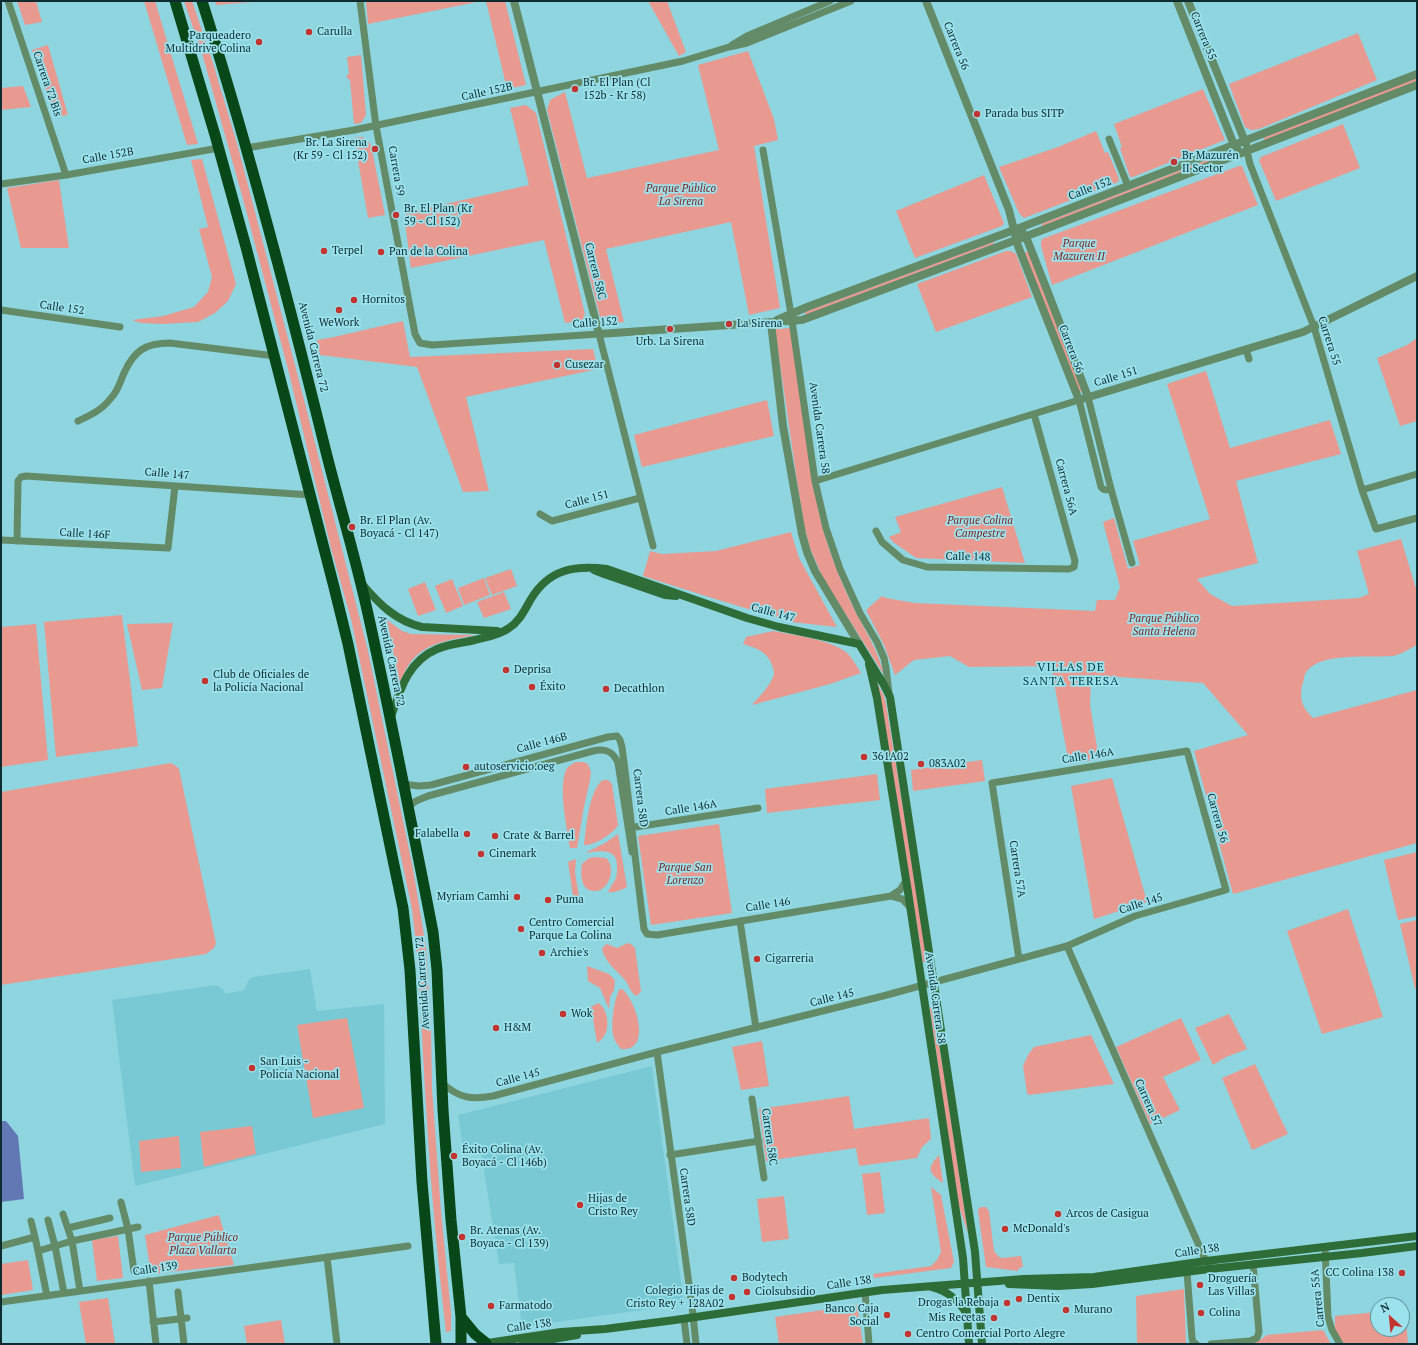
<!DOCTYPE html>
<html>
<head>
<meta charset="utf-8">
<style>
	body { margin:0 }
	#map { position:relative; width:1418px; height:1345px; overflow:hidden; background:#8ed5df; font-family:"PT Serif",serif }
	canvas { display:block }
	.frame { position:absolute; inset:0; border:2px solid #0e2c30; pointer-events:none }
	.north { position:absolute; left:1370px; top:1297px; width:40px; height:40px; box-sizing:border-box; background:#9be2ec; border:1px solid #6399a1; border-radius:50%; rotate:333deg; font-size:11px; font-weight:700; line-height:16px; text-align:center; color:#0e2c30 }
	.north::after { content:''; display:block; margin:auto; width:14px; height:18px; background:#c23430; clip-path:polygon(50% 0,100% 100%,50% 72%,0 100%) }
</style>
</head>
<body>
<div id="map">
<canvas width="1418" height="1345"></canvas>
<div class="frame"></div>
<div class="north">N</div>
</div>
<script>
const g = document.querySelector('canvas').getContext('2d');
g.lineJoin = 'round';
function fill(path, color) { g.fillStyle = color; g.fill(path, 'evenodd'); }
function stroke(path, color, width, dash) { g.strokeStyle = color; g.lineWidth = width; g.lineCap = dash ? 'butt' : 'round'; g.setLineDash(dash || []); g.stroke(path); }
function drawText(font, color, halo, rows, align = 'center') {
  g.font = font + ' "PT Serif",serif'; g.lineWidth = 3.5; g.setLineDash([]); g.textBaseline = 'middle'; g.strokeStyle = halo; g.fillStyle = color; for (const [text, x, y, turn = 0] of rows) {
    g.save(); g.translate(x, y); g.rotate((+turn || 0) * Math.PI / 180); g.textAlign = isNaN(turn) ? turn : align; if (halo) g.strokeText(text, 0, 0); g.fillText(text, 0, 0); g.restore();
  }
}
const built = new Path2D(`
	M310,969L317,1011L384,1004L385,1124L135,1186L112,1000L216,985L224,990L225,994L244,990L248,981L253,977Z
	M652,1066L684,1304L522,1327L514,1263L499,1264L480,1146L463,1148L458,1115Z`);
const green = new Path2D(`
	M17,1H36L42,22L25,25Z
	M144,1H155L198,144L187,145Z
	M184,1H192L212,60L238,147L303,396L368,651L413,869L426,947L431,1029L432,1089L441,1211L451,1313V1331L446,1332C438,1262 431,1191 427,1121C422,1050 421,979 412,909L351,619L331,548L289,373L243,199L203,57Z
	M215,1H264L216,5Z
	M366,1H482L368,24Z
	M486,1H505L526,85L507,89Z
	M648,1H667L686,52L679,56Z
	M1358,33L1377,80L1259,129L1251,130L1245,127L1229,84Z
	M48,45L68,115L54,117L32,50Z
	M748,51L774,119L778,140L754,146L780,308L749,315L731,222L606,249L624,322L608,323L600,317L547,110L550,100L565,92L587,178L719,150L698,65Z
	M361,55L366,115L361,123L354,124L350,80L346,77L349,73L347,57Z
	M1417,77V81L1265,141L1263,138Z
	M23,86L31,107L1,110V88Z
	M1203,89L1225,140L1133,177H1130L1120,148L1122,147L1114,124Z
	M526,105L536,113L585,314L582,321L565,323L544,240L411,268L405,222L406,213L529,185L510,108Z
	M1343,124L1360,168L1276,201L1261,165L1259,161L1261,157Z
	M1096,131L1105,153L1108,152L1119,179L1118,182L1024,218L1019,213L999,167L1058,147Z
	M363,137L371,145L385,215L368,218L354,138Z
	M1220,155L1221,158L1043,227L1041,224Z
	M202,159L236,284L228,301L215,313L198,322L162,324L141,323L132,320L163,316L194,307L208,292L212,277L199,229L208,227L191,160Z
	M1239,166H1242L1258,205L1052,285L1041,246V242L1042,239Z
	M984,175L1004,223L1002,226L915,258L896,211Z
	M59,180L69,248H21L7,188Z
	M993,242L994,244L805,315V312Z
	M1006,251H1011L1016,254L1032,297L936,332L917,284Z
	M1028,251L1082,391L1078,392L1024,253Z
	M403,321L410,357L593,349L598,369L466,397L489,491L463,492L417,367L320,355L317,340L334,337Z
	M790,328L819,514C827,547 839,578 854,609C866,632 878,650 884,675L823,578L810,548L805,529L797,481L775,329Z
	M1417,338V421L1400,426L1377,358L1407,345Z
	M1206,371L1230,448L1330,420L1341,454L1236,481L1258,563L1197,579L1210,594L1232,606L1359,598L1369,594L1357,551L1401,539L1417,592V645C1409,649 1400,655 1392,656C1370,658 1317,651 1305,674C1304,678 1303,683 1302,686C1299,701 1303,708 1313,718L1417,690V843L1233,894L1194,751L1248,735L1203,683L1091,675L1090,705L1099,759L1069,764L1051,666L969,667L950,656L914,660L895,675L884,645L866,610L882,596L886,598L915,603L1095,611L1097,600H1115L1120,587L1103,522L1114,518L1128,569L1140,565L1133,541L1210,519L1167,384Z
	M767,400L774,436L642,467L634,435Z
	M1002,487L1025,563L916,558L893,542L889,537L901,532L895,517Z
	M791,532L799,558L837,627L791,622L712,598L643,576L650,551L662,554L716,551Z
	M511,569L517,586L492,595L485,578Z
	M484,578L490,595L464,605L458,588Z
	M452,579L463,606L446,613L435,586Z
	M425,582L436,610L418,616L408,589Z
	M504,592L511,609L484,618L477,602Z
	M122,615L138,746L56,757L44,622Z
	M387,620L402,631L411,634L476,635C450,640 423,642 408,666C404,672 402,678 399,683Z
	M173,623L162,688L142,690L127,624Z
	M36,624L48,760L1,767V627Z
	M773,631C793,635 826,639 843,650C851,655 856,665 861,673L830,684L752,705C758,698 772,684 774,674C774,671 773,668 772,665C767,651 756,648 743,644L746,637Z
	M875,679L884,696L886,704L928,962H923L881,703Z
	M982,760L985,781L913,791L911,770Z
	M576,762H583L588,764L591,772L590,780L584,807L577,848H570C567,827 558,789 566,770C568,766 572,764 576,762Z
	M171,763L176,766L179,769L216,943L214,948L206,954L1,985V792Z
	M877,774L880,800L767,813L765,789Z
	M1112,778L1147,902L1094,919L1071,786Z
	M603,780H608L612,784L618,825C614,833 594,846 584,845C586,829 589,789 603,780Z
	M719,824L732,913L651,925L638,836Z
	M618,834L627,887C621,890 615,893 608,892C610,887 614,883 616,878C617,875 617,870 617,866C617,847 599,851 585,853L605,843Z
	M1417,852V916L1398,920L1384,860Z
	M594,857L606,858C615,866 611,885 600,890C598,891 596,891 594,891C581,891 580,874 582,864L589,858Z
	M576,859L575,873L579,896H573L568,862Z
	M1348,909L1383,1017L1322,1034L1287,931Z
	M1417,920V988L1415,989L1400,924Z
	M628,943L631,944L635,948L641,991L639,994L636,996C630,992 629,985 625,980C616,970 605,962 602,949L604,946L607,944L617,948Z
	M587,966L609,974L615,980L614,990L610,997L609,1009L600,988L588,981Z
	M622,989C636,1000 653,1052 621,1049C618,1045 615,1042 614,1038C610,1027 614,1000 619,990Z
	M598,1003C608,1008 610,1028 604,1036C603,1039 599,1041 597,1043L591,1007Z
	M932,1007L945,1080L968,1234L957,1200L930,1008Z
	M1229,1014L1247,1049L1226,1057L1213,1065L1195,1028Z
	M347,1018L364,1108L313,1118L297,1025Z
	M1181,1018L1201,1060L1163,1077L1180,1110L1150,1124L1116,1047Z
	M1091,1035L1114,1084L1029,1095L1027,1093L1023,1066L1028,1055L1034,1047Z
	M762,1041L769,1086L741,1090L732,1047Z
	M1255,1064L1288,1134L1252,1150L1222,1078Z
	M849,1096L854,1129L929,1118L931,1139L922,1147L917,1158L859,1166L856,1148L766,1161L759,1109Z
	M252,1126L256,1154L204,1167L200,1132Z
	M179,1136L181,1168L141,1172L139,1141Z
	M939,1155L943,1183C929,1173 926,1169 939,1155Z
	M880,1172L885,1213L867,1215L862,1174Z
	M931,1187L941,1195L954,1262L951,1268L874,1278L873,1274L931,1266L937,1260L941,1252Z
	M784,1196L789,1239L762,1242L757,1199Z
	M982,1207H986L989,1211L994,1251L999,1257L1002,1258L1021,1256L1023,1267L1019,1268L1018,1271L986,1267L978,1211L979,1208Z
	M219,1215L234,1265L151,1274L145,1235Z
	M118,1236L123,1278L97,1281L92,1240Z
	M28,1260L33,1290L1,1295V1264Z
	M1184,1289L1186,1344H1137L1136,1296Z
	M108,1298L115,1344H86L79,1302Z
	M857,1305L863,1344H779L775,1317Z
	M1402,1309H1405L1408,1344H1344L1335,1330V1316L1378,1312V1329H1402Z
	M281,1320L285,1344H247L244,1326Z
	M1323,1330L1331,1344H1245L1257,1342L1267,1335Z`);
const water = new Path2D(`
	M1,1121H6L18,1136L24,1199L1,1202Z`);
const minor = new Path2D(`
	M8,1L66,175
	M360,1L376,126L415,334L420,343L432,345L599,334L653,546
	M732,45L747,36L830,1
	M1109,139L1128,186
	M246,148L354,130L683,61L729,47L747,43L851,1
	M763,150L791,314L815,481L826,528L840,569L860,613L877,642L884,658L886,668L889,693
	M1247,151L1250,164L1314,327L1362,490L1376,529L1417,518
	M1,184L66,175L219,148
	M1,310L120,327
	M1246,349L1249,359
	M1088,397L1111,489L1132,563
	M78,421C91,415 102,410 111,398C118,391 120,382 124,373C134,351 145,343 170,343L275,356
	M815,481L1079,400L1101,487C1104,491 1106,490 1111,489
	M1362,490L1417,474
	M540,514L552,521L640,498
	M876,531L882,542L903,560L927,567L1069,569L1074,567L1075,561L1034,414
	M1,540L168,548L175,486
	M17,541L18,481L21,477L26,476C121,482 216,489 311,495
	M403,784L419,786L431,785L608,737L617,736L620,740L622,747C630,808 636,868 644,929L647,934L657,935L891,896L902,899L910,907
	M408,807L416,801L428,796L593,751C605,748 613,751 618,763L632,852
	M629,828L758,808
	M891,896L900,890L906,881
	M740,921L756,1028
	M1067,946L1208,1266
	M657,1052L692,1306L696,1344
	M442,1083C459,1098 471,1100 493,1096L657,1052L883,996L1067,946L1135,916L1226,890L1187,751L992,783L1019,959
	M752,1099L764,1178
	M670,1155L759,1141
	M121,1202L128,1229L134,1271
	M63,1214L72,1241L80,1291
	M48,1220L55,1246L64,1293
	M31,1221L35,1237
	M68,1228L110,1218
	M1,1246L35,1237L38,1251
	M1325,1247L1328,1317L1332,1330L1340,1344
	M327,1257L337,1344
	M1187,1272L1192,1338L1193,1342L1196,1344
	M149,1281L156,1344
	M178,1292L184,1344
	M865,1292L869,1344
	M47,1296L38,1251L72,1241L138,1227
	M1,1302L408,1246
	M684,1319L687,1344
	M153,1322L187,1318
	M1211,1344L1250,1341L1257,1338L1259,1332L1253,1264`);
const tertiary = new Path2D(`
	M514,1L599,334L802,320L1040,231L1417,85
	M926,1L1009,210L1018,246L1079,400L1303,332L1417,276
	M1177,1L1234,145L1237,148
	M1188,1L1246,144
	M1023,233L1028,242L1047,290L1088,397
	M777,320L807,307L1014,230L1417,74
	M771,323L783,426L802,534L807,552L815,571L859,644`);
const secondary = new Path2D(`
	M594,570L604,574L665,595L676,596
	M362,584C379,604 396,621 422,627L497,631
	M869,664L877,698L908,892L963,1258L969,1344
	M391,717C400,690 408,661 437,649C449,644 462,643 475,640C486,637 500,635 509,628C520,621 525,609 531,599C549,569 575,565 607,569L747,618L779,627L859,644L884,685L890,697L975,1252L982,1344
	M1009,1284L1058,1286L1092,1284L1209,1269L1362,1253L1417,1246
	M932,1287C948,1291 958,1300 967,1314
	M481,1344L561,1332L605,1329L675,1320L882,1290L1024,1279L1094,1277L1206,1261L1417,1236
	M523,1344L577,1335`);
const trunk = new Path2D(`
	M175,1L215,135L246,247L334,587L348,644L403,908L410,970L422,1182L436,1344
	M202,1C249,148 288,298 325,448C339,504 356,559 368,614C389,708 407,802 426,896L433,932L437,970L443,1110L451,1220L461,1317V1344
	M461,1317L475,1334L486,1343`);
const markers = [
	[309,32,4,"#c23430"],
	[259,42,4,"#c23430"],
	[575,89,4,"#c23430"],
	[977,114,4,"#c23430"],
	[375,149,4,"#c23430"],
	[1174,162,4,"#c23430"],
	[396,215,4,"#c23430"],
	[324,251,4,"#c23430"],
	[381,252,4,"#c23430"],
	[354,300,4,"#c23430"],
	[339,310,4,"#c23430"],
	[729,324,4,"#c23430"],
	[670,329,4,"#c23430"],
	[557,365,4,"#c23430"],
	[352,527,4,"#c23430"],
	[506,670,4,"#c23430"],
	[205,681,4,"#c23430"],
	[532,687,4,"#c23430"],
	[606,689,4,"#c23430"],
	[864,757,4,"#c23430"],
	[921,764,4,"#c23430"],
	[466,767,4,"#c23430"],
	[467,834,4,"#c23430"],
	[495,836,4,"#c23430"],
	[481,854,4,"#c23430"],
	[517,897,4,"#c23430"],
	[548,900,4,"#c23430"],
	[521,929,4,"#c23430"],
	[542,953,4,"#c23430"],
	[757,959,4,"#c23430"],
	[563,1014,4,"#c23430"],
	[496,1028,4,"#c23430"],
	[252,1068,4,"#c23430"],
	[454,1156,4,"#c23430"],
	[580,1205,4,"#c23430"],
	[1058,1214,4,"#c23430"],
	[1005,1229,4,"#c23430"],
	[462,1237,4,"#c23430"],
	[1402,1273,4,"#c23430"],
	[734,1278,4,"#c23430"],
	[1200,1285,4,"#c23430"],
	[747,1292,4,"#c23430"],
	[732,1297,4,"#c23430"],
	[1019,1299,4,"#c23430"],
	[1007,1303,4,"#c23430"],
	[491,1306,4,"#c23430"],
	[1066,1310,4,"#c23430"],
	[1201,1313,4,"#c23430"],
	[887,1315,4,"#c23430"],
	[994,1318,4,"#c23430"],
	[908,1334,4,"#c23430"]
];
const poiNames = [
	["Carulla",317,32],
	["Parqueadero",251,36,"right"],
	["Multidrive Colina",251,49,"right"],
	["Br. El Plan (Cl",583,83],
	["152b - Kr 58)",583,96],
	["Parada bus SITP",985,114],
	["Br. La Sirena",367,143,"right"],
	["(Kr 59 - Cl 152)",367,156,"right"],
	["Br Mazurén",1182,156],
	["II Sector",1182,169],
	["Br. El Plan (Kr",404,209],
	["59 - Cl 152)",404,222],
	["Terpel",332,251],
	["Pan de la Colina",389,252],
	["Hornitos",362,300],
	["WeWork",339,323,"center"],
	["La Sirena",737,324],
	["Urb. La Sirena",670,342,"center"],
	["Cusezar",565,365],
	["Br. El Plan (Av.",360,521],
	["Boyacá - Cl 147)",360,534],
	["Deprisa",514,670],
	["Club de Oficiales de",213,675],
	["la Policía Nacional",213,688],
	["Éxito",540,687],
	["Decathlon",614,689],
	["361A02",872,757],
	["083A02",929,764],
	["autoservicio.oeg",474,767],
	["Falabella",459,834,"right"],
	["Crate & Barrel",503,836],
	["Cinemark",489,854],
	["Myriam Camhi",509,897,"right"],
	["Puma",556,900],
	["Centro Comercial",529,923],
	["Parque La Colina",529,936],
	["Archie's",550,953],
	["Cigarreria",765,959],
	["Wok",571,1014],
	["H&M",504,1028],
	["San Luis -",260,1062],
	["Policía Nacional",260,1075],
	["Éxito Colina (Av.",462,1150],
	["Boyacá - Cl 146b)",462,1163],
	["Hijas de",588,1199],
	["Cristo Rey",588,1212],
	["Arcos de Casigua",1066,1214],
	["McDonald's",1013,1229],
	["Br. Atenas (Av.",470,1231],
	["Boyaca - Cl 139)",470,1244],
	["CC Colina 138",1394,1273,"right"],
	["Bodytech",742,1278],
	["Droguería",1208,1279],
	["Las Villas",1208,1292],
	["Colegio Hijas de",724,1291,"right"],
	["Cristo Rey + 128A02",724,1304,"right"],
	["Ciolsubsidio",755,1292],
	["Dentix",1027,1299],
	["Drogas la Rebaja",999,1303,"right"],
	["Farmatodo",499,1306],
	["Banco Caja",879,1309,"right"],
	["Social",879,1322,"right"],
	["Murano",1074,1310],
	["Colina",1209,1313],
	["Mis Recetas",986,1318,"right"],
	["Centro Comercial Porto Alegre",916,1334]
];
const streetNames = [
	["Carrera 55",1203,36,68],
	["Carrera 56",956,46,68],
	["Carrera 72 Bis",47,84,71],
	["Calle 152B",487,92,-12],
	["Calle 152B",108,156,-10],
	["Carrera 59",396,171,80],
	["Calle 152",1090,189,-21],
	["Carrera 58C",595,271,76],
	["Calle 152",62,308,8],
	["Calle 152",595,323,-4],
	["Carrera 55",1329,341,72],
	["Avenida Carrera 72",313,347,76],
	["Carrera 56",1071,349,69],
	["Calle 151",1116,377,-17],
	["Avenida Carrera 58",819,428,82],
	["Calle 147",167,474,5],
	["Carrera 56A",1066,487,75],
	["Calle 151",587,500,-15],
	["Calle 146F",85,534,3],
	["Calle 148",968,557,1],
	["Calle 147",773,613,15],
	["Avenida Carrera 72",391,661,78],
	["Calle 146B",542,743,-15],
	["Calle 146A",1088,756,-9],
	["Carrera 58D",640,798,83],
	["Calle 146A",691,808,-9],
	["Carrera 56",1217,818,74],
	["Carrera 57A",1017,869,81],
	["Calle 145",1141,904,-18],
	["Calle 146",768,905,-9],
	["Avenida Carrera 72",423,983,-94],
	["Calle 145",832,998,-14],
	["Avenida Carrera 58",935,998,82],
	["Calle 145",518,1078,-15],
	["Carrera 57",1148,1103,66],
	["Carrera 58C",769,1137,82],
	["Carrera 58D",687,1197,82],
	["Calle 138",1197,1251,-8],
	["Calle 139",155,1269,-8],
	["Calle 138",849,1283,-8],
	["Carrera 55A",1318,1298,-96],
	["Calle 138",529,1326,-8]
];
const parkNames = [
	["Parque Público",681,189],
	["La Sirena",681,202],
	["Parque",1079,244],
	["Mazuren II",1079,257],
	["Parque Colina",980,521],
	["Campestre",980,534],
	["Parque Público",1164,619],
	["Santa Helena",1164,632],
	["Parque San",685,868],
	["Lorenzo",685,881],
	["Parque Público",203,1238],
	["Plaza Vallarta",203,1251]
];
const neighbourhoodNames = [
	["VILLAS DE",1071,668],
	["SANTA TERESA",1071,682]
];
fill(built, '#79c9d4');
fill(green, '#e89a91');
fill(water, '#6178b4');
stroke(minor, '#648b67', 7);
stroke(tertiary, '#648b67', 8);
stroke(secondary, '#2e6d38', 8);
stroke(trunk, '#084818', 11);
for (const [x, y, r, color] of markers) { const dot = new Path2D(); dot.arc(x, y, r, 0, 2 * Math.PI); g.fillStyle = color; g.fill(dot); stroke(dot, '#9be2ec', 1.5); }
drawText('11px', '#0e2c30', '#9be2ec', poiNames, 'left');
drawText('11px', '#0e2c30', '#9be2ec', streetNames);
drawText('italic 11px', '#802521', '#9be2ec', parkNames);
g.letterSpacing = '1px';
drawText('12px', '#044249', '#9be2ec', neighbourhoodNames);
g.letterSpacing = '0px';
</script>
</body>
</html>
